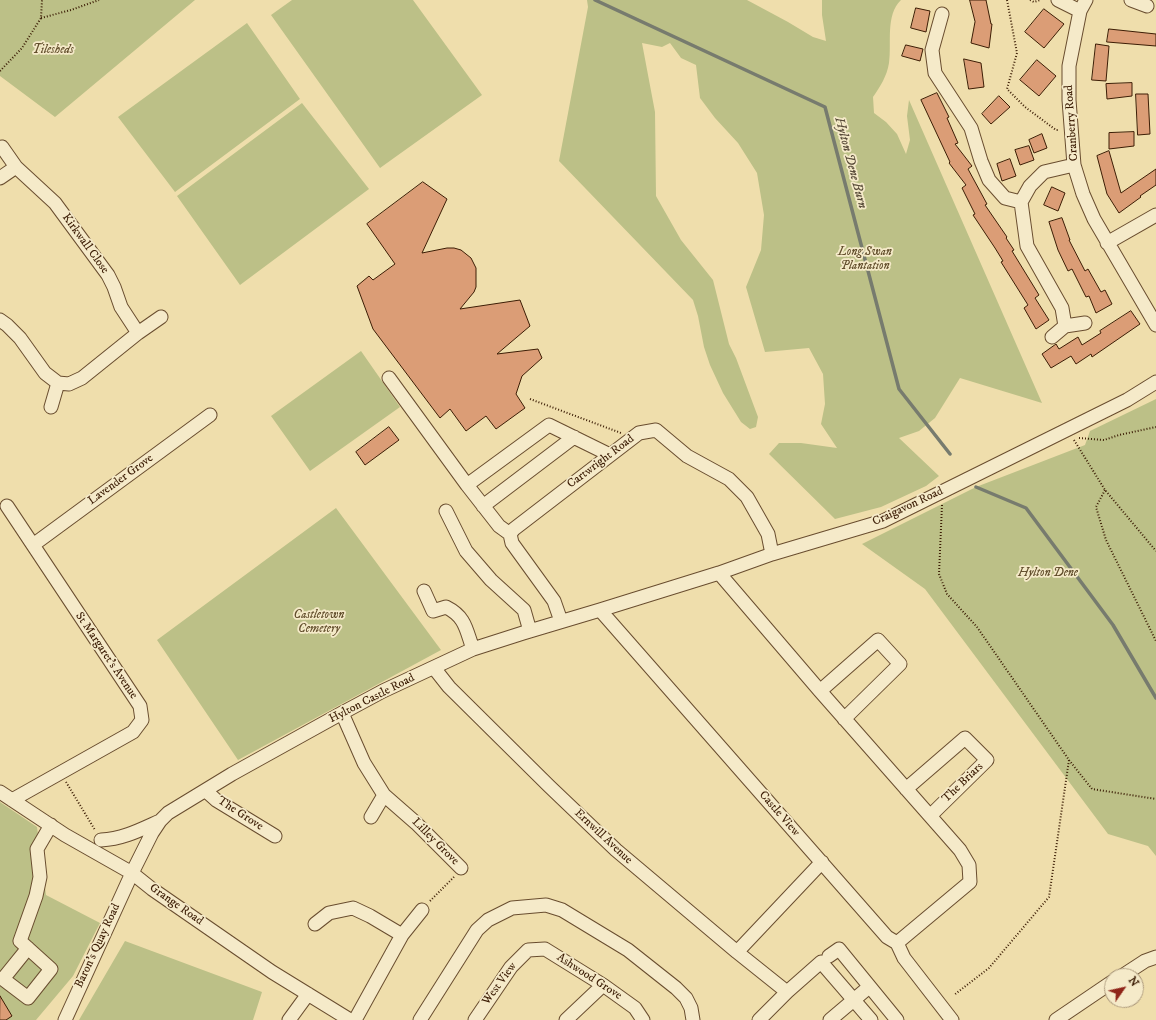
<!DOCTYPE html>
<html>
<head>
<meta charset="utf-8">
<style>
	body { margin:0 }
	#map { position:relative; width:1156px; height:1020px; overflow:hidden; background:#efdeac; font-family:"IM FELL DW Pica",serif }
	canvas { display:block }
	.north { position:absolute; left:1104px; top:968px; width:40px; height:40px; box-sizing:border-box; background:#f5eac9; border:1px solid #ab987b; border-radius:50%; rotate:56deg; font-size:11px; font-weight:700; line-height:16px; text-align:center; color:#3c1d05 }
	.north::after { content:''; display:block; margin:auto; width:14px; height:18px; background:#8f2418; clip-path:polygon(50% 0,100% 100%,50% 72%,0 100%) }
</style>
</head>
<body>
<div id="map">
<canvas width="1156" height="1020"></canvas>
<div class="north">N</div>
</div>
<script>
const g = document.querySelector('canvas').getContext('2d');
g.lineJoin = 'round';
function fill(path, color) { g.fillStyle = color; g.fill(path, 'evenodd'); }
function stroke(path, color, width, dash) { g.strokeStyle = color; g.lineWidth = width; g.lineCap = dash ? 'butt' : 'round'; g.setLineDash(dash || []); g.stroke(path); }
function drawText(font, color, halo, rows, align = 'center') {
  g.font = font + ' "IM FELL DW Pica",serif'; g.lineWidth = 3.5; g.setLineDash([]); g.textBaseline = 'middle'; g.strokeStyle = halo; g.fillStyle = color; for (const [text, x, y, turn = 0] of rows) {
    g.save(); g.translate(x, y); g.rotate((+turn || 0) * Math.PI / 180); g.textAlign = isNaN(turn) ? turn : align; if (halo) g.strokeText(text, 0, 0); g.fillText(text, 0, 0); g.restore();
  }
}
const green = new Path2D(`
	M0,0H195L55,117L0,76Z
	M292,0H413L482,95L380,168L271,15Z
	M587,0H747L788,22L813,37L826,41L822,15V0H901C885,15 892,44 889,63C887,76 880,87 873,97L874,113L886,122L897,134L906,154L910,140L907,116L909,100L1042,403L960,378L935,418L919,431L899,438L939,476L926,486L881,507L835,519L769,454L779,443H801L837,448L821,424L825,404L823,374L809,348L765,352L746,287L761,250L764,215L757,173L738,143L715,118L700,98L696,65L681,58L670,43L662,47L642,43L655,112L656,196L681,240L713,280L729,344L736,358L758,417L756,427L750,429L741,422L723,393L710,365L704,347L698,316L693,300L559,161L588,7Z
	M247,23L300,99L175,192L118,117Z
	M302,103L369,189L240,285L177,196Z
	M361,351L400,407L310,471L271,416Z
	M1156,399V856L1148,846L1108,834L925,589L862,544L976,487L1085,445L1090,431Z
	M336,508L441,650L238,760L157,640Z
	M0,802L37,827L46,895L100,923L73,976L36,1020H0Z
	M125,941L262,992L253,1020H79Z`);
const stream = new Path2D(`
	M595,0L825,107L899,389L950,454
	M976,487L1026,508L1113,625L1156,698`);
const building = new Path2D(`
	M970,0H986L991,24H992L989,48L971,43L975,22Z
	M916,8L930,11L926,32L911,28Z
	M1044,9L1064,24L1044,48L1025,32Z
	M1109,29L1156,34V46L1107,42Z
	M1096,44L1109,46L1106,81L1092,80Z
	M906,45L923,49L920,61L902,56Z
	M964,59L981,63L984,87L969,89Z
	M1037,60L1056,76L1039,96L1020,80Z
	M1132,83V96L1107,99L1106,84Z
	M937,93L949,117L947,118L958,143L955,144L972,166L968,169L987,204L985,205L1007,237L1006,238L1014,250L1012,251L1039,295L1035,298L1049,320L1036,329L1024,308L1028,305L1001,262L1003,261L995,248L973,215L975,214L962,188L966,185L949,163L950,162L921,100Z
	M1136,94H1148L1150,134L1138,135Z
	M999,96L1010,107L991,124L982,114Z
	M1134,132V146L1109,149V133Z
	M1042,134L1047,148L1034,153L1029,140Z
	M1029,146L1034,160L1020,165L1015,150Z
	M1109,151L1121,193L1156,169V185L1140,196L1141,197L1119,213L1107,194L1097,156Z
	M1010,159L1016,176L1002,181L997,164Z
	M423,182L447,199L422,253L447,248H454L461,250L471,258L476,268V287L474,292L460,309L520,300L530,326L497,354L538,349L542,358L522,376L516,394L525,408L496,429L486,416L466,431L450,409L440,418L373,329L357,286L369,276L373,280L395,264L367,224Z
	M1052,187L1065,193L1058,211L1044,205Z
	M1062,218L1070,240H1069L1085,271L1088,269L1101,292L1105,290L1112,304L1096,313L1089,296L1086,297L1072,269L1068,271L1058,250L1049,222Z
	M1131,311L1140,324L1092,357L1091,354L1076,364L1071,356L1051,368L1042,354L1056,344L1059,349L1078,337L1082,345L1101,333L1100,331Z
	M389,427L399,440L365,465L356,452Z
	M0,996L12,1016L6,1020H0Z`);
const path = new Path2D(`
	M1007,0L1017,53L1007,89L1025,107L1056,130H1059
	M1030,0L1034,2L1040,0
	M41,18L71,10L99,0
	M0,71L22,48L41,18L42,0
	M530,399L621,433
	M1079,438L1104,440L1119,435L1156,427
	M1074,440L1105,490L1156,551
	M1105,490L1096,507L1106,540L1156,641
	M942,505L939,574L947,594L977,627L1069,760L1049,897L989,968L954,995
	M1069,760L1092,789L1156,799
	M66,782L95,830
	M430,901L454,877`);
const minor = new Path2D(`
	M1058,0L1080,11
	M1086,0L1080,11L1069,66V100L1074,165L1083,194L1094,219L1156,325
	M1131,0L1147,6
	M942,14L932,50L935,73L971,128L981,161L989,180L1005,198L1021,202L1027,246L1062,308L1065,326
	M2,147L16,167L55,203L108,275L114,287L121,307L138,333
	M0,178L16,167
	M1021,202L1030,186L1044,172L1074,165
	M1107,243L1156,215
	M0,320L7,325L20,338L45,373L58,383L69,384L82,378L138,333L161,317
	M1052,337L1065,326L1085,323
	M389,378L467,485
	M51,407L58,383
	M7,506L140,706L142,720L133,732L12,800
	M483,506L574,437
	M446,511L466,551L491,580L524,610L530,631
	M510,534L499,526L467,485L549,425L610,455
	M33,545L210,415
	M719,573L820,691L960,850L969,865L970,882L897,943
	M424,591L433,611L446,607C466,617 466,630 473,649
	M600,610L887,937L897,943L904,958L952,1020
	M561,621L554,601L512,543L510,534L514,529L639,433L656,430L687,456L729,479L747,497L768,534L772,554
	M434,668L449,687L549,786L616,850L737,952L787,992
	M820,691L878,640L900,664L844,719
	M342,713L364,763L384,795L416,823L461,868
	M906,789L965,738L987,760L930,816
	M206,791L216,800L275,836
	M0,792L65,835L132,873L152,889L272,972L350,1020
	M371,817L384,795
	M101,840C123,839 140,830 160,821
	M315,924L329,913L353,908L370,916L402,935
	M28,948L3,979L28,998L51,969L20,941L36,896L40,877L37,849L51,825
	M737,952L822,862
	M829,956L839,949L897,1020
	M1122,976L1145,961L1156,957
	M65,1020L132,873L152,833L160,821L168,813L232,774L342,713L383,691L473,649L523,633L600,610L719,573L772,554L883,521L1127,400L1156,382
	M289,1020L308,994
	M355,1020L402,935L422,910
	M420,1020L477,930L488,920L512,908L546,905L562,910L628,950L676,988L686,998L691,1008L693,1020
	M475,1020L511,967L528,950L545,949L603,985L635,1008L643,1020
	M566,1020L603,985
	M759,1020L787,992L821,962L871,1020
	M830,1020L869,987
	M1056,1020L1112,982`);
const parkNames = [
	["Tilesheds",53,51],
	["Long Swan",865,253],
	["Plantation",865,267],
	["Hylton Dene",1048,574],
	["Castletown",319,616],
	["Cemetery",319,630]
];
const streetNames = [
	["Cranberry Road",1072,123,-94],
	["Kirkwall Close",85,244,54],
	["Cartwright Road",601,462,-37],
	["Lavender Grove",121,480,-36],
	["Craigavon Road",908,507,-25],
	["St Margaret's Avenue",106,656,56],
	["Hylton Castle Road",372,699,-27],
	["The Briars",963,783,-44],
	["The Grove",240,814,33],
	["Castle View",779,814,49],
	["Ernwill Avenue",603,837,43],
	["Lilley Grove",435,842,45],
	["Grange Road",176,905,35],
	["Baron's Quay Road",98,946,-65],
	["Ashwood Grove",589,977,33],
	["West View",500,984,-54]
];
const waterNames = [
	["Hylton Dene Burn",850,163,75]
];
fill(green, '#bcc087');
stroke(stream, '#777b6e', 3.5);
fill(building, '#db9d76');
stroke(building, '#3c1d05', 1);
stroke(minor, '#694d2f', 15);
stroke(path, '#3c1d05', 2, [1, 2]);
stroke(minor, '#f5eac9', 13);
drawText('italic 12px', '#624e2c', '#f5eac9', parkNames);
drawText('12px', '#3c1d05', '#f5eac9', streetNames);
drawText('italic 13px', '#594c3a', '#f5eac9', waterNames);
</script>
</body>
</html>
